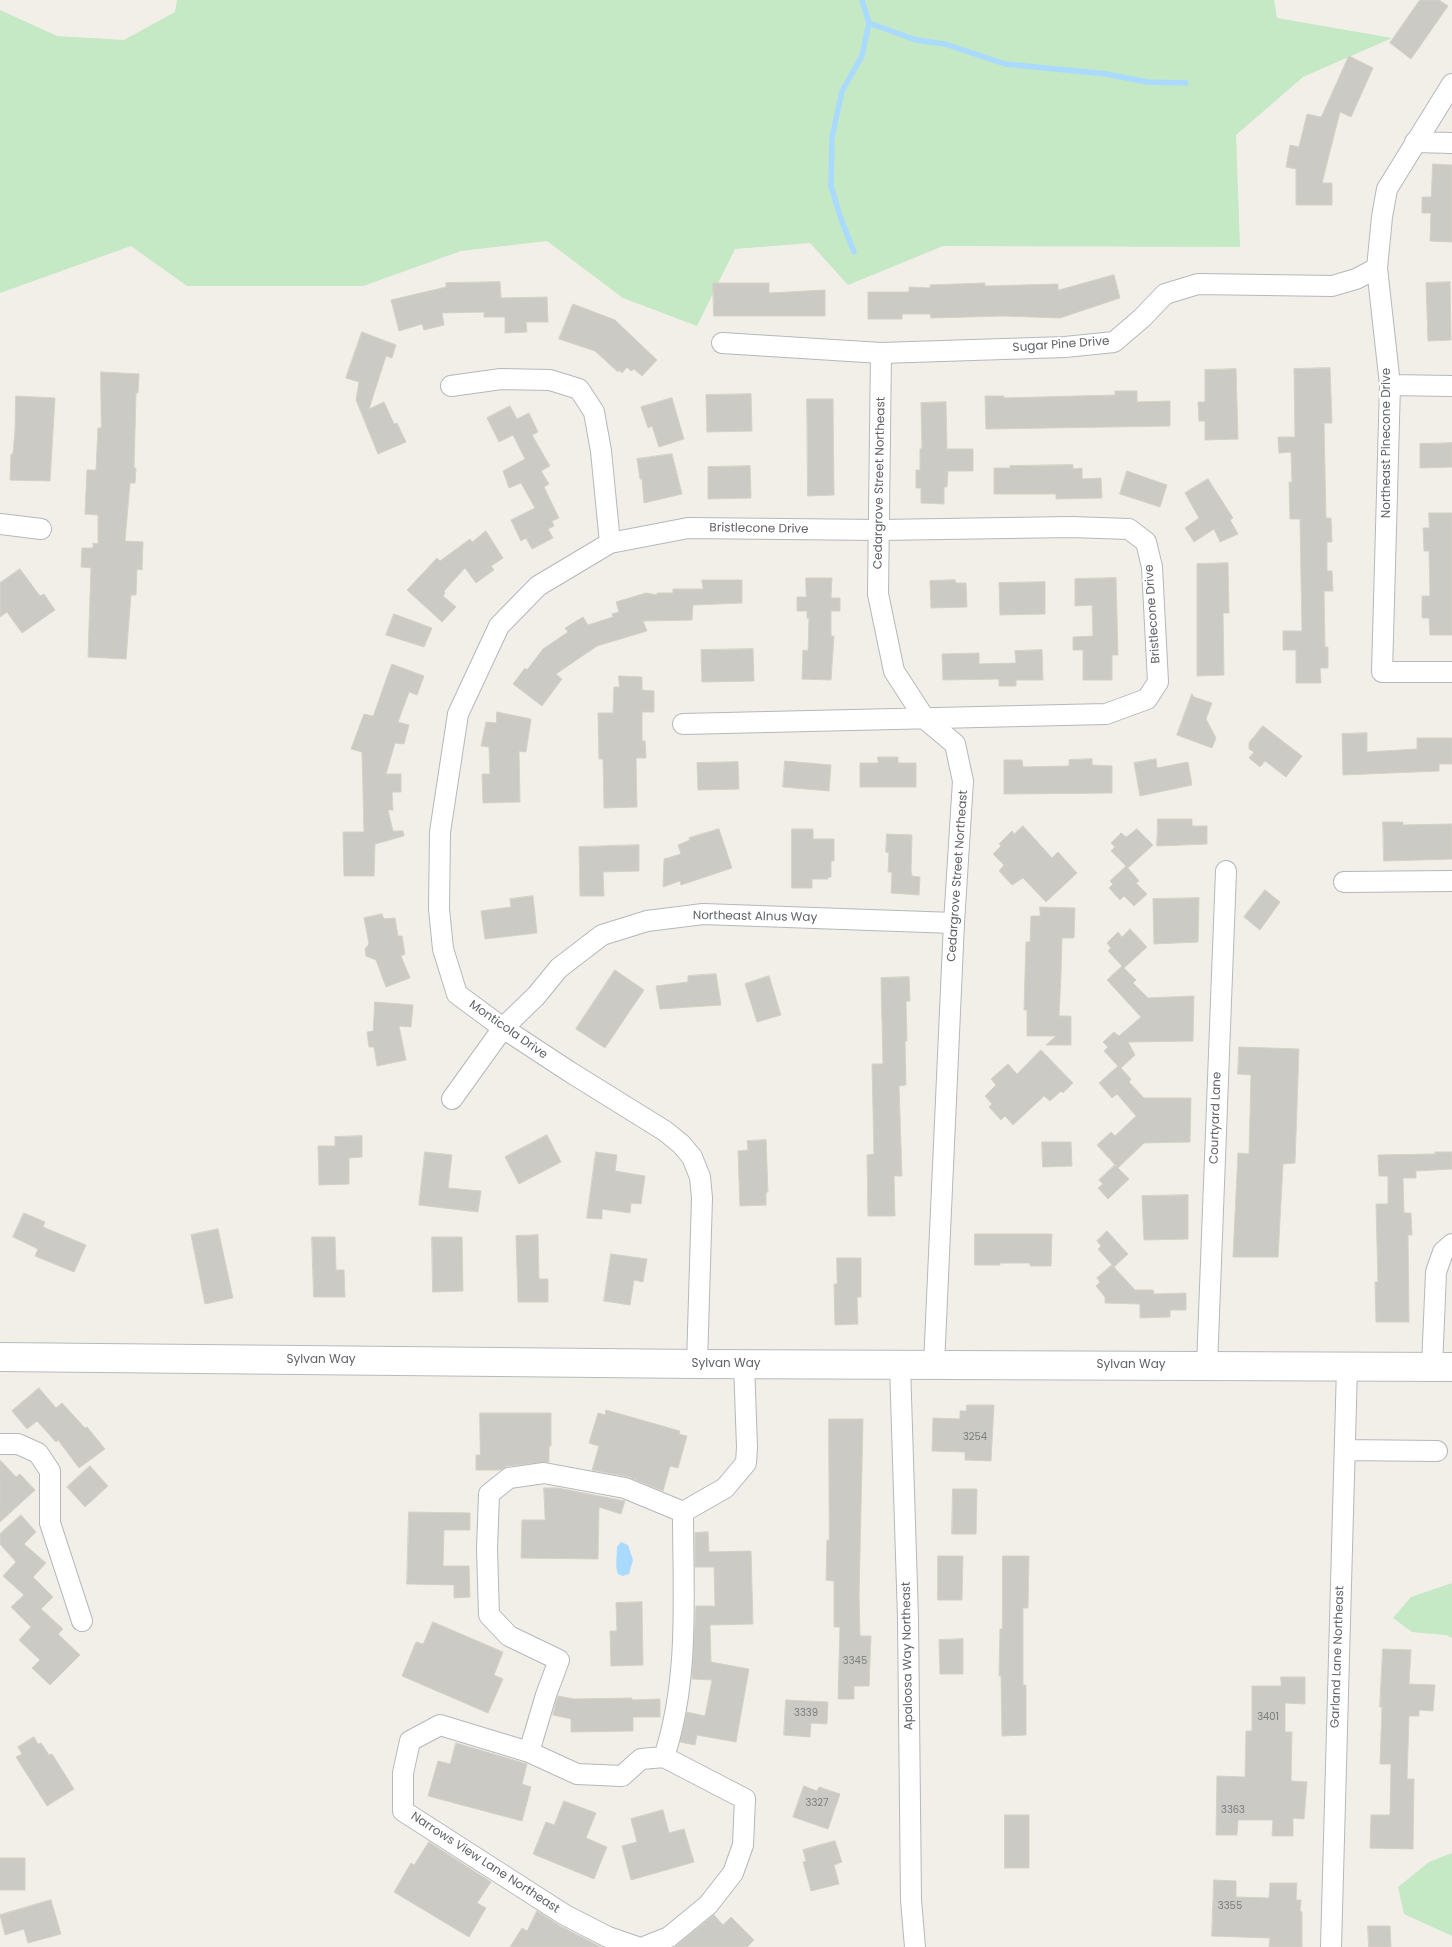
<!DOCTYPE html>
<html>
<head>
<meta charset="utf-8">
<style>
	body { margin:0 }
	canvas { display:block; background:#f1efe8 }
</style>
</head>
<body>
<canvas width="1452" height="1947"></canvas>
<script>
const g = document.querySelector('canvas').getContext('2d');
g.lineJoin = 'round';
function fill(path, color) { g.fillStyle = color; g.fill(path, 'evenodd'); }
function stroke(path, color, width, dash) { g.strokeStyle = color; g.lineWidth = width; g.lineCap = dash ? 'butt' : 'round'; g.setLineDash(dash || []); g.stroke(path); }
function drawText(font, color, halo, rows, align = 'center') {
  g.font = font + ' Poppins,sans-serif'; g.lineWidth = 4.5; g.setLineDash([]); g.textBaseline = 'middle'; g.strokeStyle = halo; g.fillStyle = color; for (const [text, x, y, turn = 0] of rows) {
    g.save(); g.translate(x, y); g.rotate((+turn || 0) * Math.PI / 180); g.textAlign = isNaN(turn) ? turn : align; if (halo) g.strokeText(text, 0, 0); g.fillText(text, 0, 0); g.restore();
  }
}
const green = new Path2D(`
	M177,0H1274L1277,18L1392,38L1303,77L1236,135L1240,247L943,246L848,285L810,243L735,249L697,326L623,298L547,241L461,251L363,286H187L131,246L0,293V10L57,36L124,40L175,12Z
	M1452,1583V1638L1446,1635L1412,1632L1393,1618L1411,1597Z
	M1452,1853V1936L1404,1914L1398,1887L1429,1862Z`);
const water = new Path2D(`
	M621,1542L628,1545L633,1560L629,1574L623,1576L618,1574C615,1568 617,1555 617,1547Z`);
const stream = new Path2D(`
	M869,23L916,40L945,44L1005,64L1106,74L1147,82L1186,83
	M854,252L841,219L831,186L832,138L842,91L862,56L869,23L862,0`);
const building = new Path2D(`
	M1420,0H1439L1448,6L1411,59L1390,43Z
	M1349,56L1373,68L1351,117L1340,112L1322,183H1332V205H1296V169L1286,167L1290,145L1299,147L1307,114L1321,117Z
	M1433,164L1452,165V242L1430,241L1431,213H1422V197H1431Z
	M1114,275L1120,298L1060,318L1003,316L931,318L930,314H902V319H868V292H909V287L930,288V285L985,283V286L1058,284V290Z
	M500,282L501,298L547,297L548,322H526L527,332L505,333V317H484V312L442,313L444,325L424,330L422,324L399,331L391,300L446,287V283Z
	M1450,282L1451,340L1428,341L1426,283Z
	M713,283H769V293L825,290V316H714Z
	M573,304L615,320L657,360L642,376L634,369L631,371L627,367L622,373L619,370L618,372L595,351L559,339Z
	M362,332L396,345L392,358L386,356L369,409L384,402L394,424L397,423L406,442L378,454L356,400L359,382L346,378Z
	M1330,368L1332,423H1324L1326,518H1331L1332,542H1327V571H1332L1333,591H1324L1325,647H1328V668H1320L1321,683H1296V650H1283V631H1302L1300,519H1290L1289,482H1292L1291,452L1279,453L1278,437H1295L1294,369Z
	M1236,369L1238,439L1205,440V421H1199L1198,402H1205V370Z
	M101,372L139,374L138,393H136L134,468H136L135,483H130L125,541L143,542L142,570L137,569L136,595H131L126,659L88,657L91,568L81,567L82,548H93V543L98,544V515L85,514L87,470H96L98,428H101Z
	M1115,391H1137V402L1170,401V426L986,429L985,396H1004V398L1115,395Z
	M751,394L752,431L707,432L706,395Z
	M16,396L55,398L50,481L10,480L11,454H13L15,430Z
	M672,398L684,439L659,447L652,426L648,428L641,407Z
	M807,399H833L834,495L808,496Z
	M946,402L947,449H973V471H948L947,487H944V504L921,503V488H916V470H920V449H922L921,403Z
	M510,406L517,419L529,413L538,432L532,435L550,466L541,471L549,484L544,487L559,518L552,521L554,526L548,529L553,538L532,549L526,538L521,541L511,520L535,508L521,483L509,488L503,471L525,459L513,435L499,442L487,418Z
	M1452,443V467L1420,468V444Z
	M672,454L682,494L644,503L642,479H640L637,459Z
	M1073,465V469L1082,468V479L1101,478L1102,498L1056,499V494H994V468H1010V466Z
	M750,466L751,498L708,499V467Z
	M1127,471L1167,485L1160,507L1120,494Z
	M1208,479L1233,518L1230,520L1238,534L1220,542L1214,529L1194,542L1185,528L1199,518L1185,493Z
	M1429,513H1452V635H1430L1429,618H1422V596H1430L1429,551H1424L1423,528H1429Z
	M486,531L503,558L491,566L494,570L476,583L465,568L444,591L445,593L443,596L456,607L442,622L407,590L437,558L440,561L470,539L472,542Z
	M1228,563L1229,613H1223L1224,675L1197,676V564Z
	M20,569L40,596L44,594L55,610L22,633L7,612L0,617V583Z
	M806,578H832L831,598H840V611H831V636H834L831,680L802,679L803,650L808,651L809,618H807V611H797V597H806Z
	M1116,578L1118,655H1112V680H1083V650H1073V637L1093,636L1092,605L1075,606V579Z
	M702,580H742V603L693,605L692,620L643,621L647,631L597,646L556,674L562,679L542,706L513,684L525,668L527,670L543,649L568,632L565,628L583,617L588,625L613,617L612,614L619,612L616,602L646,593L657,595V593H673V589H703Z
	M955,580L956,583H966L967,607L931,608L930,581Z
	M1045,582V614L1000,615L999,583Z
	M394,614L432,628L424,647L386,635Z
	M753,649L754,681L702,682L701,650Z
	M1042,650L1043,680H1016V686H999V679L943,680L942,654L979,653V664L1016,663L1015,651Z
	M392,664L424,676L417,695L409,692L398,722L409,725L404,744L395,743L386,774H401V792H392L393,810H388L393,831H403L404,836L375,844L374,876H344L343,832H364L362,752L351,749L364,714L373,716Z
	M619,676L642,677V690L654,691V712H642V741H645L646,758H636L637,807L604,808L603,759H599L598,713H613L614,687H619Z
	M1192,694L1194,697L1212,703L1206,719L1216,738L1212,748L1177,735Z
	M497,712L531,719L526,752L519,751L520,802L483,803L482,774H490L489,747L481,746L486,722L496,723Z
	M1263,726L1302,756L1286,777L1265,761L1260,767L1249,758L1254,752L1249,749V743Z
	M1367,733V752L1417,749V738H1452V764H1439V771L1343,775L1342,734Z
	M878,757H898V763H916V787H860V763H878Z
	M1092,759V765L1112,766V793L1004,794V760H1022L1023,767L1069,766V760Z
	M1156,759L1157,768L1188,762L1192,785L1140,796L1134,763Z
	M785,761L831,765L829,791L783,787Z
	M738,762L739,789L698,790L697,763Z
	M1158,819H1192V826H1207V844L1157,846Z
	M1383,822H1403V825L1452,824V859L1384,861Z
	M1023,826L1052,858L1058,852L1077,873L1046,902L1023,878L1012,885L999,871L1004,865L993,854L1001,846L999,844L1012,831L1014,834Z
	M719,829L732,868L681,885L680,881L663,887L664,859L681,854L678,845L690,840L689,838Z
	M792,829H813V839H834V861H831V877H828V879H812V888H792Z
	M1137,829L1153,845L1128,868L1139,881L1136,883L1147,894L1134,906L1124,896L1120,900L1109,888L1113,884L1110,881L1126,866L1111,851L1115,847L1111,843L1121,833L1126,837Z
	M887,834L912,835L911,871L912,876L920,877L919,895L891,893L892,872H888L889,853L886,852Z
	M639,845V871L603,872L604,896H580L579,847Z
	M1265,890L1280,902L1260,930L1244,917Z
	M533,896L537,933L485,939L481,911L511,907L510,899Z
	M1199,898L1198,942L1154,944L1153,899Z
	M1040,907L1075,908L1074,938H1062L1061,974L1059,1016H1071V1045H1046L1056,1036H1027V1010H1024L1026,942H1030L1031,916H1040Z
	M382,914L384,919L395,918L398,936H402L405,954L401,956L410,978L386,987L376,960L366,956L365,949L369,944L364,918Z
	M1130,929L1147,947L1124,968L1136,980L1133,983L1148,998L1194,996L1193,1041L1128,1042L1135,1055L1121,1068L1131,1079L1129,1082L1144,1098H1191L1190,1142L1144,1143L1118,1168L1097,1145L1111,1132L1115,1136L1136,1116L1117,1094L1112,1098L1099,1083L1118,1066L1104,1051L1108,1047L1103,1042L1114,1032L1119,1036L1141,1017L1107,980L1122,966L1108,951L1111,948L1107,943L1118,932L1122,937Z
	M615,970L644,990L605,1048L576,1029Z
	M716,974L721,1005L660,1009L656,986L688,982V976Z
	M769,976L781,1015L757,1022L745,984Z
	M909,977L910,1001H906L907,1041H905L906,1085L899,1086L902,1176H894L895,1216H868L867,1155L874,1154L872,1064H883L881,978Z
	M375,1002L413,1005L411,1027L399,1026L406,1060L377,1066L374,1047H369L367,1032L373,1031Z
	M1239,1047L1299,1049L1295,1163L1283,1164L1278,1257H1233L1238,1153L1249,1154L1251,1075L1238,1074Z
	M1041,1050L1073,1083L1063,1093L1061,1091L1050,1101L1044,1096L1013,1125L1005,1116L1001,1120L989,1107L992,1104L985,1096L996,1085L991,1079L1008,1064L1017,1074Z
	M547,1135L561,1162L519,1184L505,1157Z
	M362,1136V1157L349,1158V1184L319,1185L318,1146H335V1137Z
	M766,1140L768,1192H766V1205L740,1206L738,1151L748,1150L747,1141Z
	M1042,1142H1071L1072,1166L1043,1167Z
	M425,1152L452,1155L448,1188L481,1191L478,1212L419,1205Z
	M596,1152L617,1155L615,1171L645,1176L641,1204L631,1203L630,1213L602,1209V1219L587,1218Z
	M1435,1152H1452V1169L1416,1171V1178H1403L1404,1213H1411L1412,1235H1408L1409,1322H1376L1375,1282H1378L1376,1204H1388V1176H1379L1378,1155L1435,1154Z
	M1115,1165L1129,1179L1108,1199L1098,1188L1103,1184L1099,1180Z
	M1188,1195V1239L1144,1240L1142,1196Z
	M24,1213L45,1222L43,1227L86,1245L74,1272L35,1256L38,1249L13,1237Z
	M218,1229L233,1298L205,1304L191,1235Z
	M1107,1231L1128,1254L1114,1267L1098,1249L1101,1246L1097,1241Z
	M975,1234H1052L1051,1266H1030V1263H1000V1265H975Z
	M538,1235L539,1279H548V1302H518L516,1236Z
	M312,1237H335L336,1270H344L345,1297H314Z
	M432,1237H462L463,1291L433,1292Z
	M611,1254L647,1259L643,1282L634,1280L630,1305L604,1301Z
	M837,1258H861V1297H857L858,1324L835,1325L834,1284H837Z
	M1112,1265L1135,1290H1153L1154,1294L1186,1293V1310H1170V1317L1140,1318V1304L1105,1303V1297L1096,1286L1100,1282L1097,1278Z
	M39,1388L56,1408L62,1403L85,1428L87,1427L105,1449L79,1468L58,1440L56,1442L37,1421L27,1429L12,1411Z
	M967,1405H994L991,1461L965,1460V1452L932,1451L933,1418L960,1419V1411H966Z
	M606,1410L680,1431L679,1434L687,1436L678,1468L670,1466L663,1491L629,1477L592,1470L599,1446L589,1443L598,1413L605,1415Z
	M480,1413H551V1446H549V1462L507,1466L500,1470H476V1455H480Z
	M829,1419H863L859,1596L860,1636H871L869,1686H854V1699H838L840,1627H834V1581L826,1580L827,1540H829Z
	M0,1460L16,1477L20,1474L35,1490L0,1522Z
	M90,1466L108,1486L85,1507L67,1487Z
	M544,1488H558L625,1501L621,1514L599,1507L598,1559L521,1558L522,1520H545Z
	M953,1489H977L976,1534H952Z
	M409,1512L470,1513V1530H444L443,1566H469L470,1597L454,1598V1585L407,1584Z
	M21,1515L36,1532L24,1544L46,1563L33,1577L53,1597L41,1609L63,1629L58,1634L80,1655L50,1685L32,1668L40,1660L19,1640L31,1627L11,1607L24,1595L3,1576L16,1562L0,1544V1534Z
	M708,1532L709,1552L751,1551L753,1624L710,1625L711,1662L749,1669L736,1742L697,1735L695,1745L680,1742L687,1712L705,1716L712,1680L692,1679L696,1606H715L714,1567H695V1533Z
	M938,1556H963L962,1600H938Z
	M1003,1556H1029L1028,1608H1023V1685H1026V1735L1002,1736L1001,1676H999L1000,1629H1002Z
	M642,1602L643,1665L611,1666L610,1631H617L616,1603Z
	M433,1622L503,1652L494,1675L503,1679L488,1713L402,1676L416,1642L423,1644Z
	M963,1639V1674H940L939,1640Z
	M1383,1649L1411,1650L1409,1684L1435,1685L1433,1711L1419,1710V1716H1409L1407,1779H1414L1413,1849L1370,1848L1371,1815H1390L1391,1764H1380L1382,1707H1380Z
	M1281,1677H1305V1704L1285,1703V1732H1292L1291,1781L1307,1782L1304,1819L1293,1818V1836H1272L1273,1820H1238L1237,1835H1216L1217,1776L1245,1777L1246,1731H1252V1686H1281Z
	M558,1696L574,1699L632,1698V1700L660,1699V1717H633V1731L571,1732V1719L553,1715Z
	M786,1700L828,1702L827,1724L811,1723L810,1737L784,1735Z
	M34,1737L38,1744L41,1743L49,1755L52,1754L74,1789L47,1806L16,1757L22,1754L18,1747Z
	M456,1743L527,1764L522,1784L531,1787L522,1821L428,1796L438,1761L450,1764Z
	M804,1786L817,1791L819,1787L840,1794L828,1829L793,1817Z
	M564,1801L596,1813L586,1838L607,1847L594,1879L533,1854L546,1822L554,1825Z
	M663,1810L669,1833L684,1829L694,1862L631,1880L622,1846L637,1842L631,1819Z
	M1005,1815H1029V1868H1005Z
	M835,1841L842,1862L834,1865L839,1884L811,1891L803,1862L806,1861L803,1850Z
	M429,1842L491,1882L477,1903L486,1908L469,1937L394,1892L411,1863L414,1865Z
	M0,1858H25V1890H0Z
	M1214,1880L1236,1881V1897L1269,1898L1270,1883H1297L1296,1900H1301L1300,1911L1302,1912V1947H1269L1270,1938L1212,1936Z
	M51,1900L61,1934L28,1943L24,1929L5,1935L0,1915Z
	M537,1911L560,1926L601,1947H510L522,1928L527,1931Z
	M714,1915L723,1925L731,1917L754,1940L747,1947H675Z
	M1368,1926H1390L1391,1947H1369Z`);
const street = new Path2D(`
	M1452,84L1387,189L1382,217L1377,268L1390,385L1382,672H1452
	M1415,142L1452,143
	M722,343L881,353L1065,347L1114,342L1142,318L1165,294L1198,284L1332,286L1356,279L1377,268
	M881,353L878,594L894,671L925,719L955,744L963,781L954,923L934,1365
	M1390,385L1452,386
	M451,386L501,379L550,380L579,389L594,412L601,451L610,543
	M0,524L41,529
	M683,724L1106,714L1147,699L1158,682L1152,567L1146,542L1129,529L1071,527L880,530L688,528L610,543L538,586L499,626L458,714L440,832L439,909L443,949L457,994L503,1028L570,1072L665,1131L681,1144L692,1157L700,1177L702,1198L697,1364
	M1344,882L1452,881
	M452,1099L503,1028L536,996L559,968L602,935L647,921L703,914L954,923
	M900,1365L908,1619L911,1900L915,1947
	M1207,1366L1226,871
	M1432,1367L1436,1272L1443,1252L1452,1244
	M0,1444H18L38,1453L50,1471V1523L82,1621
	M1345,1450L1437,1451
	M529,1752L546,1695L559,1660L509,1636L489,1615L487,1549L489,1494L509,1478L544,1473L625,1488L683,1512L725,1488L746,1463L747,1447L744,1364
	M664,1757C690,1678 683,1594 683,1512
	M637,1947L608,1937L565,1915L403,1811V1773L410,1741L440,1725L529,1752L577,1774L622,1776L641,1759L664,1757L745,1799L743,1845L733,1873L708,1905L669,1937L644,1947
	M1331,1947L1347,1367`);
const secondary = new Path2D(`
	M0,1357L697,1364L1452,1367`);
const numberNames = [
	["3254",975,1437],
	["3345",855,1661],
	["3339",806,1713],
	["3401",1268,1717],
	["3327",817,1803],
	["3363",1233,1810],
	["3355",1230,1906]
];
const streetNames = [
	["Sugar Pine Drive",1061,345,-4],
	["Northeast Pinecone Drive",1387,443,-90],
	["Cedargrove Street Northeast",880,483,-89],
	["Bristlecone Drive",759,529,1],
	["Bristlecone Drive",1153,614,-94],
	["Cedargrove Street Northeast",958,876,-86],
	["Northeast Alnus Way",755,917,1],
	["Monticola Drive",508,1030,35],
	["Courtyard Lane",1216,1118,-88],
	["Sylvan Way",321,1360],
	["Sylvan Way",726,1364],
	["Sylvan Way",1131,1365],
	["Apaloosa Way Northeast",908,1656,-91],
	["Garland Lane Northeast",1338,1657,-88],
	["Narrows View Lane Northeast",485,1863,33]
];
fill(green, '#c5e8c5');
fill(water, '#aadaff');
stroke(stream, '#aadaff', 5.5);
fill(building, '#cccac5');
stroke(building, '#d6d1c6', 1);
stroke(street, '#b5b8bc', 22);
stroke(secondary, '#b6babf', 30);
stroke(street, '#fff', 20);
stroke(secondary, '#fff', 28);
drawText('10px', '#7a7d7f', null, numberNames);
drawText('12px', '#5f6368', '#fff', streetNames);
</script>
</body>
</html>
